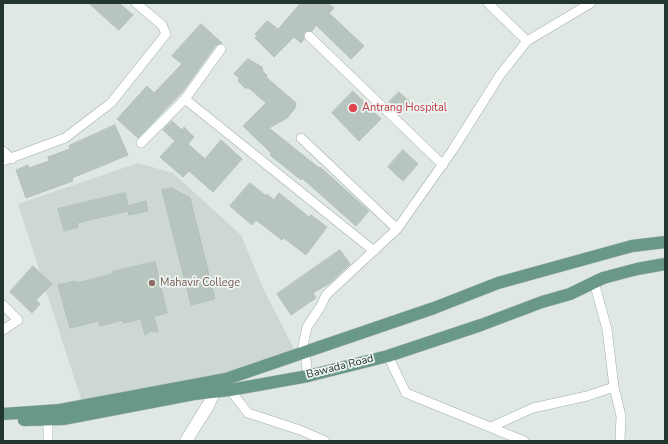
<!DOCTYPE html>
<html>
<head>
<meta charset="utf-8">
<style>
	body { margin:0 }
	#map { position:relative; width:668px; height:444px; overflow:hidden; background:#dfe8e3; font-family:"Nunito Sans",sans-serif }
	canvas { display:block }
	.frame { position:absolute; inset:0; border:4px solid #22362f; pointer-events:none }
</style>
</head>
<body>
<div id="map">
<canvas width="668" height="444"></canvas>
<div class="frame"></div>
</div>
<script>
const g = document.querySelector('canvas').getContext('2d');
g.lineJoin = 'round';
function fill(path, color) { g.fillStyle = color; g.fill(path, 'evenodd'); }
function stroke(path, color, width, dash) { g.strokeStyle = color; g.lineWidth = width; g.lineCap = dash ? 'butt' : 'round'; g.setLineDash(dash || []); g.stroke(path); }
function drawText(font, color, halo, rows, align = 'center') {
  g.font = font + ' "Nunito Sans",sans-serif'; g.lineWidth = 3.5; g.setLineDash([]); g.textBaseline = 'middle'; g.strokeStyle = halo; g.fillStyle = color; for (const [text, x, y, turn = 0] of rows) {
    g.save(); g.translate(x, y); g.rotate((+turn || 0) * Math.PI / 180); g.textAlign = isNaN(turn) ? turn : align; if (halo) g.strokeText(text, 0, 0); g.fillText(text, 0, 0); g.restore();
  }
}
const built = new Path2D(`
	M138,163L173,173L241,235L263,288L295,351L233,374L82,402L18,204Z`);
const building = new Path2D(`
	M89,3H119L133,15L119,30Z
	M301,3H328L334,8L329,13L364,46L351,59L316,25L312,31L304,32V39L301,43L294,37L274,57L255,38L258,36L255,34L267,21L278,29Z
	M201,24L222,43L216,45L183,91L138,138L117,119L147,86L154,93L182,64L172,56Z
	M248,59L262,67L263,72L267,75L266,77L296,103L295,108L287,118L269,128L319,168L320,167L369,211L356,226L302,178L301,180L270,155L271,153L243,126L266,103L249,88H245L238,81L239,78L234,74Z
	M353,91L381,119L359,141L332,113Z
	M399,92L411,103L401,113L389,102Z
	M172,121L182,130L184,127L194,137L188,144L205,159L221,140L242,159L213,192L189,171L183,177L160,157L175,141L163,130Z
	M115,125L128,155L72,178L73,181L26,198L16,170L28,165L29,168L49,161L48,157L70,149L69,146Z
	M403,150L418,164L403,181L388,167Z
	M250,183L266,196L267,194L274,200L279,193L309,217L311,215L327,227L306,255L284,238L282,240L256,220L252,225L230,206Z
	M172,188L190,198L215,299L191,305L162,190Z
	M125,193L128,206L146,201L148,211L129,215L128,211L77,223L78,227L64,231L58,209Z
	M340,250L350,264L330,283L313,293L316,298L291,315L277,294Z
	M155,262L167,313L154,316L158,332L151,331L145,335L141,319L123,323V320L100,326L99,321L70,328L58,285L76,281L77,283L112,274V272Z
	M33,266L52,284L36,300L40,304L32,313L10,292Z`);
const minor = new Path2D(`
	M488,3L527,41
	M309,36L443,165
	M185,99L374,251
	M301,138L397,229
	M141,143L185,99L221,49
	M3,151L12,159
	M3,161L65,138L111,103L166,34L162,25L136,3
	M594,282L607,329L614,387
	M3,305L18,320L3,330
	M388,356L406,393L524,441
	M308,376L305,352L302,350L307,327L321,306L326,295L397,229L452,151L500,75L527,41L591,3
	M228,385L230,390L248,413L300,430L325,441
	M48,420V441
	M491,427L533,408L587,396L614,387L621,416L620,441`);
const tertiary = new Path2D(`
	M186,441L209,404L218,383`);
const primary = new Path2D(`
	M3,414L60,410L226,379L434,308L498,283L632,246L665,242
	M24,420L63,419L194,394L230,390L308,376L388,356L481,325L542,302L570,294L603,278L637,269L665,264`);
const markers = [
	[353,108,5,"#e0444e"],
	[152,283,4,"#8d6e63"]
];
const healthNames = [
	["Antrang Hospital",362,108]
];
const educationNames = [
	["Mahavir College",160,283]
];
const streetNames = [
	["Bawada Road",340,367,-14]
];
fill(built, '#ced8d2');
fill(building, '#b8c5bf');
stroke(building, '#b3c1ba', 1);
stroke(minor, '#a3afa9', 10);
stroke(tertiary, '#a3afa9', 13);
stroke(primary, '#bdc3c1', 13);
stroke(minor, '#fff', 9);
stroke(tertiary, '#fff', 12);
stroke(primary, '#699888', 12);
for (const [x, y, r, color] of markers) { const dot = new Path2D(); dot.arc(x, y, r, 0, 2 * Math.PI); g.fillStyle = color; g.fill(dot); stroke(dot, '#eff5f2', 1.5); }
drawText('11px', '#be3a42', '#eff5f2', healthNames, 'left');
drawText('11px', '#785e54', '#eff5f2', educationNames, 'left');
drawText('11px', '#22362f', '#eff5f2', streetNames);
</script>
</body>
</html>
